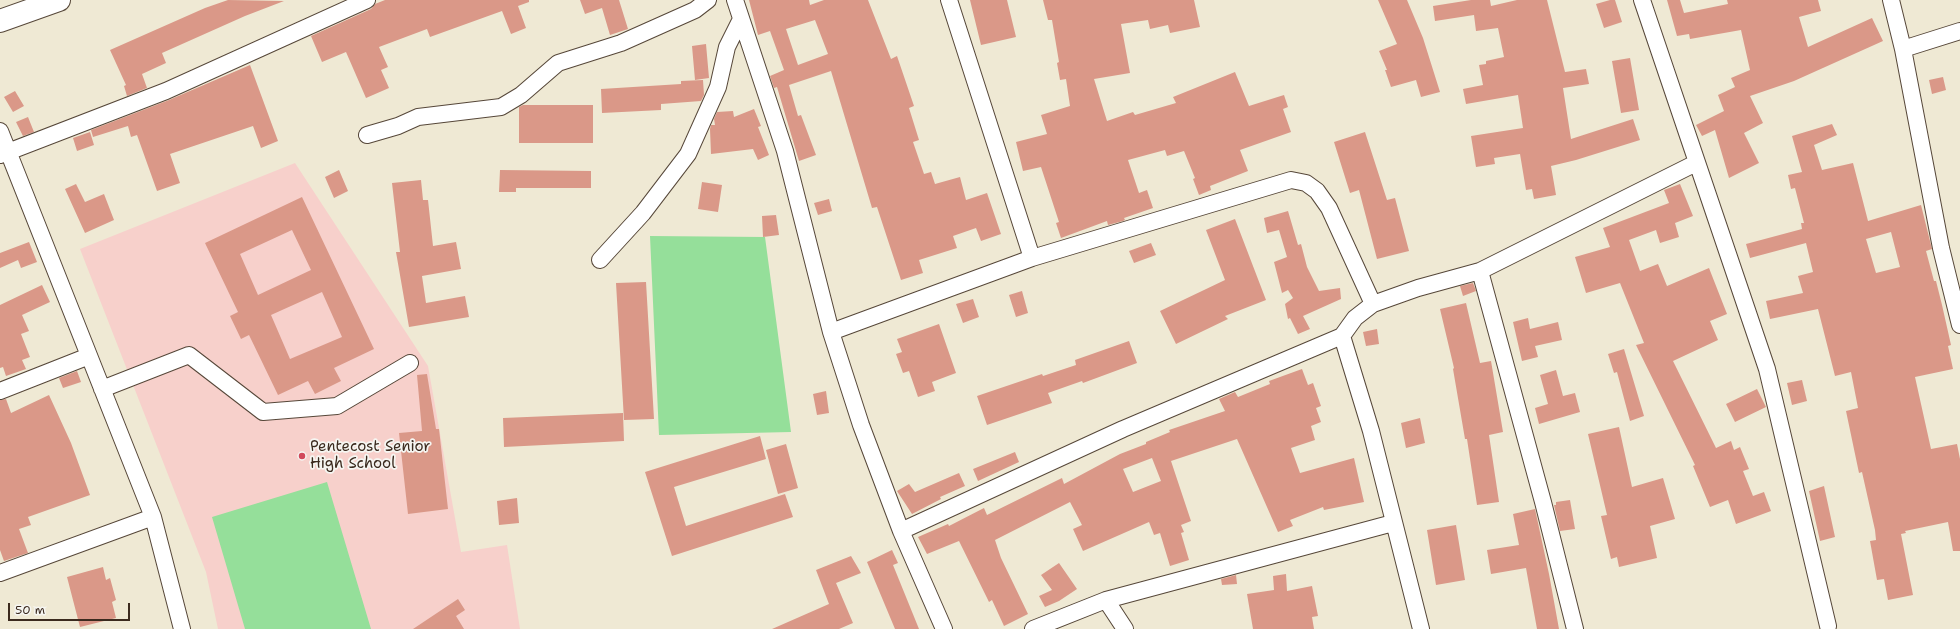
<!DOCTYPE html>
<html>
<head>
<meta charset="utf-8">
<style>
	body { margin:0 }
	#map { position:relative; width:1960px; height:629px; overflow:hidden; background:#efe9d4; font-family:"Shantell Sans",sans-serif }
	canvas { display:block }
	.scale { position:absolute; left:8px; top:603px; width:122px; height:18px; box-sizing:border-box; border:2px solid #3b2a1e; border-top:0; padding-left:5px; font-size:12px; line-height:14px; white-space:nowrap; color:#3b2a1e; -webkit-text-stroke:3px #f6f6f2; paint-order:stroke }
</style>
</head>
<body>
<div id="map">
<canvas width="1960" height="629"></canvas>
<div class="scale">50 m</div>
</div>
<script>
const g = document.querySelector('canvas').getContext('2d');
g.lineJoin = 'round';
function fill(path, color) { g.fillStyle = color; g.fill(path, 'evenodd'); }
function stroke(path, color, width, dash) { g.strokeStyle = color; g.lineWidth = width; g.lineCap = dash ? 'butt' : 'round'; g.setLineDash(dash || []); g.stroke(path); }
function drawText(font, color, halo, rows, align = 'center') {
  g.font = font + ' "Shantell Sans",sans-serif'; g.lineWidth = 3.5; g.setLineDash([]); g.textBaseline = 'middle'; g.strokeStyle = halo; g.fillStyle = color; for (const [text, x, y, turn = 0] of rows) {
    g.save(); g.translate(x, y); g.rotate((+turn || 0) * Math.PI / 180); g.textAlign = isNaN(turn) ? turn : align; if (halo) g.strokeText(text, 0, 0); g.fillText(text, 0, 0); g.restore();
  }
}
const built = new Path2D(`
	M295,163L428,366L461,552L507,545L520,629H218L206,572L80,249Z`);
const green = new Path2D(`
	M650,236L765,237L791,432L659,435Z
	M327,482L371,629H245L212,517Z`);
const building = new Path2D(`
	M228,0L284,1L245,16L162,53L166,63L142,74L147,88L127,96L124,86L126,85L110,50L205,8Z
	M385,0H529V2L518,6L526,28L511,34L502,11L430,37L427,29L379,47L388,67L381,70L389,88L366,98L346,52L322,62L311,36L371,9L375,4Z
	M580,0H619L628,29L610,35L602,8L585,14Z
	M749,0H809L810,5L824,0H868L891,59L897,56L914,106L909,108L919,140L913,142L924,174L931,172L935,184L960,177L966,200L987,193L1001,234L981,241L976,228L953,236L957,248L919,260L923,273L901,280L877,207L872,208L831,71L789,85L798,116L801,115L816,155L799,161L777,87L774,88L770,76L784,70L770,31L758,35ZM815,20L828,54L798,65L786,29Z
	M970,0H1007L1016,37L981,45Z
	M1043,0H1194L1200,27L1170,33L1168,25L1150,29L1148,20L1121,24L1130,73L1094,79L1107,121L1133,112L1135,115L1176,103L1173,97L1235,72L1249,106L1284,95L1288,107L1283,109L1291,132L1240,150L1248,171L1210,186L1211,190L1199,195L1193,179L1195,178L1184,151L1167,156L1165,150L1128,160L1139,193L1147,190L1153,208L1124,218L1125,220L1123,221L1108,225L1107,221L1061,238L1056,223L1059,222L1041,167L1023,171L1016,142L1047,134L1041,115L1070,106L1066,79L1060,80L1057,63L1059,62L1052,20H1048Z
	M1378,0H1407L1423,38L1440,92L1421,97L1416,80L1391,87L1385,70H1387L1379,51L1397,44Z
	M1471,0H1490L1491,6L1517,0H1547L1565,72L1586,69L1589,84L1563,88L1571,139L1633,119L1640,140L1576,160L1551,166L1556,195L1534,199L1532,189L1526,190L1520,154L1494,158L1495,164L1476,167L1471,136L1523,128L1518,95L1466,104L1463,89L1483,85L1479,65L1486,64V61L1504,57L1498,28L1476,31L1474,15L1435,21L1433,6Z
	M1610,0H1615L1622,22L1604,28L1596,4Z
	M1667,0H1680L1684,13L1728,4L1727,0H1818L1821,11L1799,17L1808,47L1872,18L1883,41L1794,81L1750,96L1763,123L1744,133L1759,163L1729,178L1715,130L1702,136L1696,125L1724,111L1718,95L1735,87L1731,78L1750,70L1741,30L1690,39L1689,34L1677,36Z
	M706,44L709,78L695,80L692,46Z
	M1630,58L1639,110L1621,113L1612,61Z
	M250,65L278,141L261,148L253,126L170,154L180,183L157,191L137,135L131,137L128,126L93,137L91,130L169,100Z
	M1943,77L1946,90L1932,94L1929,80Z
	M703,80L704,95L701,101L661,104V110L602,113L601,89L681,84V81Z
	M15,91L24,106L13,112L4,97Z
	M523,105H593V143H519V107Z
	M754,109L761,126L758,127L769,155L758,160L753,149L711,154L710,129L711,125H715L714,119L717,112L733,111L734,117Z
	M28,117L34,132L23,136L16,122Z
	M1832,124L1837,135L1814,145L1822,170L1853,163L1868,221L1921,205L1932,249L1926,251L1934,281H1936L1942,305L1951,345L1948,346L1953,369L1915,377L1931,449L1957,444L1960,459V551H1953L1948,522L1905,531L1906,533L1901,534L1913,595L1888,600L1884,579L1877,580L1870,541L1876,540L1875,530L1862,472L1859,473L1846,411L1858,408L1851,372L1835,376L1818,309L1770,319L1766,301L1803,293L1798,276L1813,272L1806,243L1750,258L1746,244L1802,229L1801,223H1804L1795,188L1791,189L1788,175L1802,172L1792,136ZM1891,232L1900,267L1876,273L1866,239Z
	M90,132L94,145L77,151L73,138Z
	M1365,132L1387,200L1395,198L1409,251L1377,259L1359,190L1350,193L1334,142Z
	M339,170L348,191L334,198L325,177Z
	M500,170L591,171V188H516V192H499Z
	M421,180L423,200H428L433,246L456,242L461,269L422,276L426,303L465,296L469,317L409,327L396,252H400L392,183Z
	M702,182L722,185L718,212L698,209Z
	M76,184L85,202L104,194L114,220L85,233L65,189Z
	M1680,184L1693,216L1675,223L1679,237L1660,243L1656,230L1629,240L1640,271L1658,264L1667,286L1709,268L1727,314L1710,321L1718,340L1673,361L1716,448L1731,441L1734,450L1740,447L1749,469L1743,471L1753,496L1764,492L1771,511L1736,524L1728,500L1710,507L1693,466L1695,465L1636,345L1644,343L1620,283L1586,293L1575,257L1610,247L1603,228L1669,203L1664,190Z
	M302,197L374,349L334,368L341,381L315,394L308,381L278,395L249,335L241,339L230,316L238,312L205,243ZM292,230L311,270L258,295L240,254ZM322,292L342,337L290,359L271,315Z
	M829,199L832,211L818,215L814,203Z
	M1288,211L1298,245L1301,244L1307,267L1319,291L1340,288L1341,299L1303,316L1310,329L1298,334L1290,318L1288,319L1285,304L1293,298L1288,290L1282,293L1274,262L1287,257L1279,230L1267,233L1264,218Z
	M776,215L779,235L763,237L762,216Z
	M1235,219L1266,300L1225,316L1228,319L1176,344L1160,311L1225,280L1206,230Z
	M29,242L37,262L21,268L18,260L0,268V253Z
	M1151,243L1156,255L1134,263L1129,251Z
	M646,282L654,419L624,420L616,283Z
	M1473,283L1476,291L1463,296L1460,286Z
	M42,285L50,302L22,315L29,331L21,334L30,357L22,360L26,369L6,376L3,367L0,368V305Z
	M1022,291L1028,313L1016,317L1009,295Z
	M973,299L979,317L963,323L956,304Z
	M1466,303L1480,363L1491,361L1503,432L1489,435L1499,502L1477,505L1467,439H1465L1453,369L1454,368L1440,309Z
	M1528,318L1530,329L1558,322L1562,340L1535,346L1538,357L1522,361L1513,322Z
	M939,324L956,373L932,382L935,391L918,397L909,371L903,373L896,354L902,352L897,339Z
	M1377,329L1379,344L1366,346L1363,332Z
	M1129,341L1137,363L1083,383L1082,381L1048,393L1052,403L987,425L977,396L1042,374L1043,376L1076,365L1075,360Z
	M1624,349L1644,416L1630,421L1617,372L1614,373L1608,354Z
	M1302,369L1308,385L1313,383L1321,406L1316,408L1321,422L1311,426L1315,440L1291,448L1300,473L1354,458L1364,502L1324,510L1323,507L1290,520L1293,526L1278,532L1237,439L1171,461L1191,521L1181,525L1184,532L1181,533L1189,560L1170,566L1160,533L1154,535L1149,522L1083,551L1073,529L1082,525L1070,502L995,540L1001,558L1028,614L1004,626L992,600L989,602L959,541L927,554L918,537L948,524L949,526L984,508L987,515L1062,478L1064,484L1120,454L1146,444V442L1170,432L1169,430L1225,411L1219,399L1235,392L1238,397L1270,384L1269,381ZM1152,458L1161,481L1133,492L1123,469Z
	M1556,370L1563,396L1575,393L1580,412L1539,424L1535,408L1548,404L1540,375Z
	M77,371L81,382L63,388L59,378Z
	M427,374L436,429H439L448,509L408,514L399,433L422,431L417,375Z
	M1802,380L1807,401L1792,405L1787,383Z
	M1757,389L1766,407L1735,422L1726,404Z
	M826,391L829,413L817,415L813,394Z
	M49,395L71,443L90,495L28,517L31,525L19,529L28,553L4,561L0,550V400L6,399L11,413Z
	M623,413L624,441L504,447L503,418Z
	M1420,418L1425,443L1406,448L1401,423Z
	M1619,427L1632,487L1663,478L1675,519L1650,526L1657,558L1619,567L1617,557L1611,559L1601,516L1607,515L1588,434Z
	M760,436L766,459L674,487L686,526L785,494L793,517L672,556L645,472Z
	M786,444L798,488L778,494L766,450Z
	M1015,452L1019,462L978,481L973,469Z
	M959,473L965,486L940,497L941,499L912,514L897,491L909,484L915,492Z
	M1824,486L1835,537L1820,541L1809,491Z
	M517,498L519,523L499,525L497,501Z
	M1570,500L1575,529L1560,531L1554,505H1556V502Z
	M1535,509L1549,574L1559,629H1537L1526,568L1491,574L1487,550L1519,545L1513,514Z
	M1456,525L1465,580L1436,585L1427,530Z
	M892,550L898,563L893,565L919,629H895L867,562Z
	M851,556L861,573L836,583L853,623L839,629H772L829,604L816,570Z
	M1059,563L1077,589L1059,601L1045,607L1039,596L1052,590L1041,575Z
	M103,567L106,580L110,578L116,600L112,602L116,618L80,627L67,577Z
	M1286,574L1287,591L1312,586L1318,616L1312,617L1314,629H1253L1247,594L1274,590L1273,576Z
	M1236,575L1237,584L1222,585L1221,579Z
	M458,599L465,610L456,616L464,629H413Z`);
const minor = new Path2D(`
	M735,0L785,151L831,332L861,425L901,531L944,629
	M949,0L1032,258
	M1642,0L1767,369L1828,626
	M1891,0L1903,49L1941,248L1960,325
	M1903,49L1960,31
	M0,131L153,517L182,629
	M367,135L398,126L418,117L501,107L521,95L558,63L621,43L695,10L708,0
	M0,155L166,91L367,0
	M600,260L643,213L688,154L718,87L727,47L741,19
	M1480,271L1543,502L1575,629
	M831,332L1032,258L1291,180L1306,183L1317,191L1329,208L1373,304
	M102,389L189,355L263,412L337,406L410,363
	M0,391L89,356
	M901,531L1123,429L1342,336
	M0,573L153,517
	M1106,600L1125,629
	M1033,629L1106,600L1393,523
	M1421,629L1371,431L1342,336L1355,318L1373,304L1418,288L1480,271L1696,163`);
const highway = new Path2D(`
	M0,21L59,0`);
const markers = [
	[302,456,4,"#d1495b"]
];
const poiNames = [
	["Pentecost Senior",310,447],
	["High School",310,464]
];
fill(built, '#f7d0cb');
fill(green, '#95df9a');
fill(building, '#da9888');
stroke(minor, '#564739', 18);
stroke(highway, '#564739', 24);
stroke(minor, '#fff', 16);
stroke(highway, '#fff', 22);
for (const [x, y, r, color] of markers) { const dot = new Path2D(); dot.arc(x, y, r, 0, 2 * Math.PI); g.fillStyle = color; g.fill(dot); stroke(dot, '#f6f6f2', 1.5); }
drawText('15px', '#3b2a1e', '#f6f6f2', poiNames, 'left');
</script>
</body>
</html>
